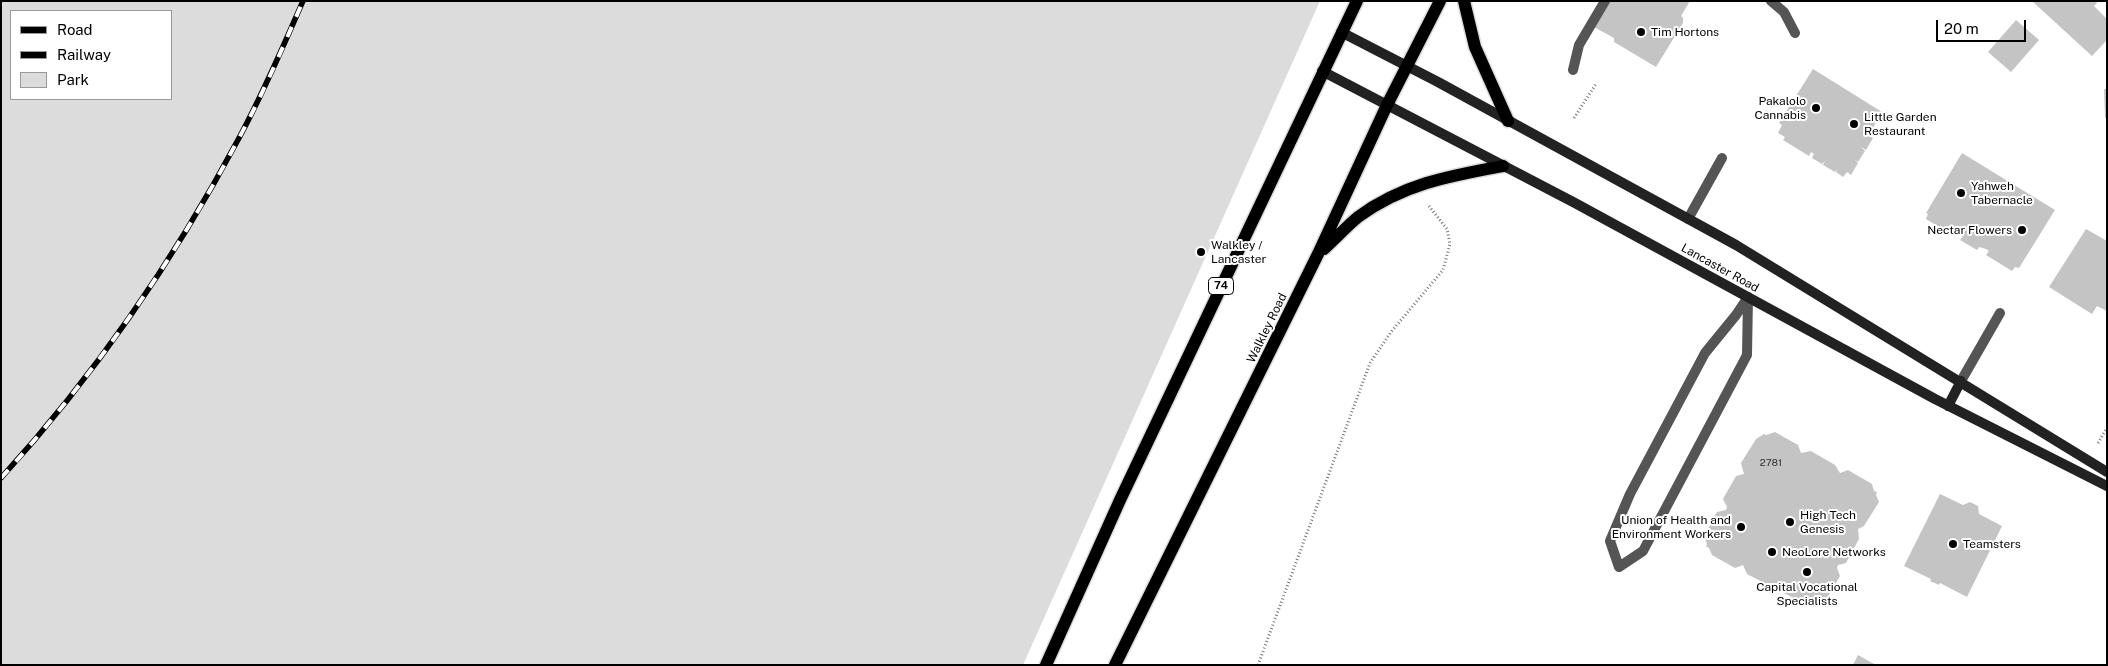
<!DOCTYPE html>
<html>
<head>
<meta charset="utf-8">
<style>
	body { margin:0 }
	#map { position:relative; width:2108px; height:666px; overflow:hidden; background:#fff; font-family:"Public Sans",sans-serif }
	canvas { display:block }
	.frame { position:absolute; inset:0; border:2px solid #000; pointer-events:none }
	.legend { position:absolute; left:10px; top:10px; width:162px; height:90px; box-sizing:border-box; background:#fff; border:1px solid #999; margin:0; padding:6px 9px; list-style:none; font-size:15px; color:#000 }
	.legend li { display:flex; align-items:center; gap:10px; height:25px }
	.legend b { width:25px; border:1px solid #999 }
	.scale { position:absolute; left:1936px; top:20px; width:90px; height:22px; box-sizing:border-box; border:2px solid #000; border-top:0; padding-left:6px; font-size:15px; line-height:18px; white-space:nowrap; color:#000; -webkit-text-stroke:4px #fff; paint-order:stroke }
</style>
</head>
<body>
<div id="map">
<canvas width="2108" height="666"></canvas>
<div class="frame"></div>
<ul class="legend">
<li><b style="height:6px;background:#000"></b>Road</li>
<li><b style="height:6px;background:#000"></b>Railway</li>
<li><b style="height:14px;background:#dcdcdc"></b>Park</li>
</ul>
<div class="scale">20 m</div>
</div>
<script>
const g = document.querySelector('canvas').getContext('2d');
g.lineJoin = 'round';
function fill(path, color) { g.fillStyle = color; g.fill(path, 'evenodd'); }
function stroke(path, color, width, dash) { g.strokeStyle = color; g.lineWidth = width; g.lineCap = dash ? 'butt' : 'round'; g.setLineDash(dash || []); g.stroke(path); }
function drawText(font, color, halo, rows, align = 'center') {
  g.font = font + ' "Public Sans",sans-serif'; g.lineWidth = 4; g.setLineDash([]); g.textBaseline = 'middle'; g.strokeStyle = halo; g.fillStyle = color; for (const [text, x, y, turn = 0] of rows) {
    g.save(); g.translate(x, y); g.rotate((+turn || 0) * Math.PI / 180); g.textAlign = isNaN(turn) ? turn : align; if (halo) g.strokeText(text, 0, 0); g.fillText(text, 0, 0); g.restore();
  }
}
const green = new Path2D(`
	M1,1H1320L1023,665H1ZM11,11H171V99H11Z`);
const building = new Path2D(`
	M1610,1H1690L1681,16L1683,18V23L1656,67L1614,42V38L1594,27Z
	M2032,1H2096L2097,3L2094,6L2107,19V40L2092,56Z
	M2016,20L2039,40L2011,72L1988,52Z
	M1813,69L1882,112L1868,136L1873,138L1866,150L1861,147L1865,151L1858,162L1854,159L1858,163L1851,175L1847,172L1843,177L1836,172L1837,169L1835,172L1823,165L1825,161L1822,164L1812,158L1814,154L1811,152L1809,156L1783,140L1785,137L1778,133L1782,125L1779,123Z
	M2104,89H2107V118H2105Z
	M1962,153L2055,210L2019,268L2015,267L2012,271L1986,255L1989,251L1986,249L1979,247L1977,250L1960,240L1963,236L1959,233L1955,231L1952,235L1926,219L1928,214L1926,213Z
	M2086,229L2107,241V311L2097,306L2092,314L2049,287Z
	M1775,432L1798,445L1801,453L1811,451L1835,465L1840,473L1848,470L1872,484L1874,491L1877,492L1876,495L1879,502L1864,526L1858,529L1859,539L1846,563L1838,565L1837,568L1840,576L1826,600L1819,605L1816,604L1809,606L1784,593L1780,584L1772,587L1747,574L1743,565L1735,568L1712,555L1709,548L1706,546L1707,544L1704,536L1717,512L1726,510L1727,507L1723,499L1736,476L1744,474L1741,463L1756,439L1764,434L1766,435Z
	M1940,494L1963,505L1970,502L1978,506L1979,514L2002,526L1967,597L1940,583L1939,585L1930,581L1931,579L1904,566Z
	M1858,655L1876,665H1853Z`);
const path = new Path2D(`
	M1574,118L1596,84
	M2098,443L2107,428
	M1258,665L1370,363L1391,332L1443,270L1450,244L1447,229L1429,206`);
const lane = new Path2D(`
	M1771,1L1784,12L1795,33
	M1573,70L1579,45L1605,1
	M1688,219L1722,158
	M1748,297L1747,355L1643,551L1619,567L1610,541L1630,494L1705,353L1736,315Z
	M1961,381L2000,313`);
const secondary = new Path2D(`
	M1341,32L1438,82L1736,245L2107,472
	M1322,71L1575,203L1935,399L2107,486
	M1948,406L1961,381`);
const primary = new Path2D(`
	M1464,1L1475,47L1508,121
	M1324,249C1335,239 1346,227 1358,217C1403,184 1449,176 1503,166
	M1046,665L1120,500L1357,1
	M1115,665L1318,254L1387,105L1440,1`);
const rail = new Path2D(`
	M1,478C94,376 174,260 239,138C263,94 283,47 303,1`);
const markers = [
	[1641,32,5,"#000"],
	[1816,108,5,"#000"],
	[1854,124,5,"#000"],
	[1961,193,5,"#000"],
	[2022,230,5,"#000"],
	[1201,252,5,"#000"],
	[1790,522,5,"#000"],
	[1741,527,5,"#000"],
	[1953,544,5,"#000"],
	[1772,552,5,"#000"],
	[1807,572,5,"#000"]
];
const numberNames = [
	["2781",1771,463]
];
const shields = [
	[1221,286,25]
];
const shieldNames = [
	["74",1221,286]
];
const poiNames = [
	["Tim Hortons",1651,32],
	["Pakalolo",1806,101,"right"],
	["Cannabis",1806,115,"right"],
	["Little Garden",1864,117],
	["Restaurant",1864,131],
	["Yahweh",1971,186],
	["Tabernacle",1971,200],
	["Nectar Flowers",2012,230,"right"],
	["Walkley /",1211,245],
	["Lancaster",1211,259],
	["High Tech",1800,515],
	["Genesis",1800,529],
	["Union of Health and",1731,520,"right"],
	["Environment Workers",1731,534,"right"],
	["Teamsters",1963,544],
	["NeoLore Networks",1782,552],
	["Capital Vocational",1807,587,"center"],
	["Specialists",1807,601,"center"]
];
const streetNames = [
	["Lancaster Road",1720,268,29],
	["Walkley Road",1267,328,-64]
];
fill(green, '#dcdcdc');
fill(building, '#c4c4c4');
stroke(primary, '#dbdbdb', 15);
stroke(path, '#777', 3, [1, 2.5]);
stroke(lane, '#555', 10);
stroke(secondary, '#222', 10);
stroke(primary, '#000', 12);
stroke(rail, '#000', 5.5);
stroke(rail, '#fff', 4, [11]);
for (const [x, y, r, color] of markers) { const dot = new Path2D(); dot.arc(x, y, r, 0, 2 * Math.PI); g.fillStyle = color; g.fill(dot); stroke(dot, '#fff', 2); }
drawText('10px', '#313131', null, numberNames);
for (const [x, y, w] of shields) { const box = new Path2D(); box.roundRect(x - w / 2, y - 8.5, w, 17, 4); g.fillStyle = '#fff'; g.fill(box); stroke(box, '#000', 1); }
drawText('bold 11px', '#000', null, shieldNames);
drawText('12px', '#000', '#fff', poiNames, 'left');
drawText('12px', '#000', '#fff', streetNames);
</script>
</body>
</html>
